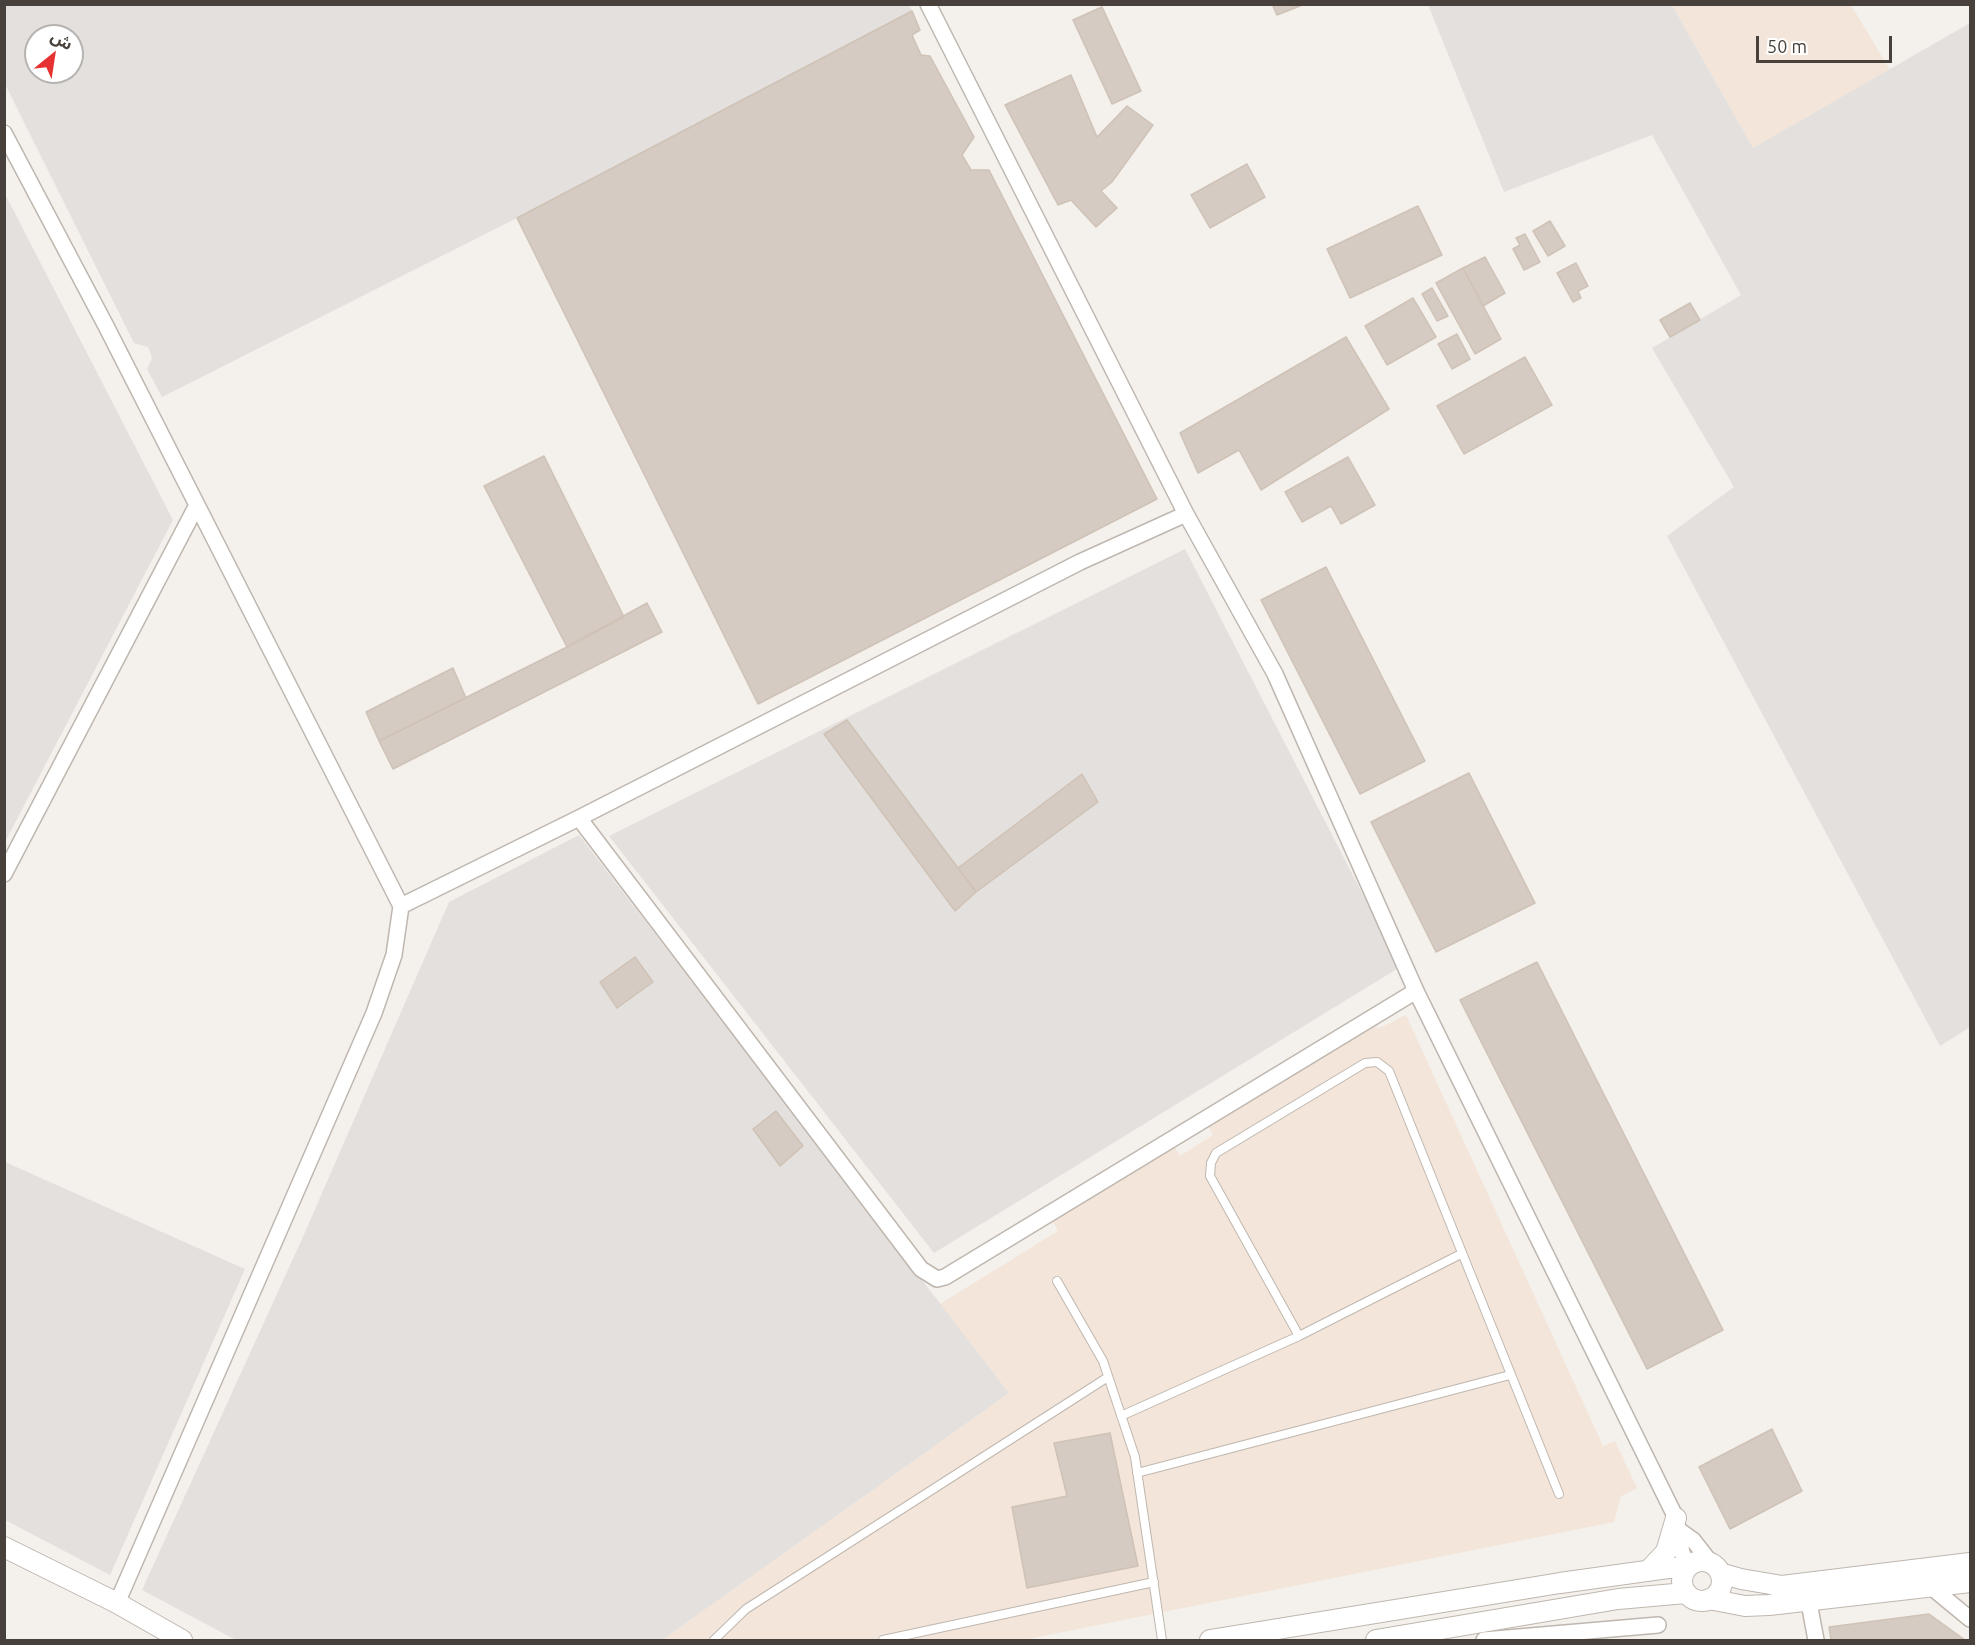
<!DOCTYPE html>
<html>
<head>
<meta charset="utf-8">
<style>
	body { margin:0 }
	#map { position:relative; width:1975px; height:1645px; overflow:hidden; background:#f4f0ec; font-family:Ubuntu,"Noto Sans Arabic",sans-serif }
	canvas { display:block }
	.frame { position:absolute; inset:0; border:6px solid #48403a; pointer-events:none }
	.north { position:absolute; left:24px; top:24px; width:60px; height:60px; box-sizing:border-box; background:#fff; border:2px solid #b6b3b0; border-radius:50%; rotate:30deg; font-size:16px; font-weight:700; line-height:24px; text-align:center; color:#48403a }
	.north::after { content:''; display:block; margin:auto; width:21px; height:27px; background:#e63331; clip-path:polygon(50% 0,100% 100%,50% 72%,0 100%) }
	.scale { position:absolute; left:1756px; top:36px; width:136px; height:27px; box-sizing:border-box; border:3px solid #48403a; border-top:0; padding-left:8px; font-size:18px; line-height:21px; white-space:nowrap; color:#48403a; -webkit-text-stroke:4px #fff; paint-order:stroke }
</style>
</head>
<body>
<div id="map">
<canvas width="1975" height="1645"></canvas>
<div class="frame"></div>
<div class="north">ش</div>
<div class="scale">50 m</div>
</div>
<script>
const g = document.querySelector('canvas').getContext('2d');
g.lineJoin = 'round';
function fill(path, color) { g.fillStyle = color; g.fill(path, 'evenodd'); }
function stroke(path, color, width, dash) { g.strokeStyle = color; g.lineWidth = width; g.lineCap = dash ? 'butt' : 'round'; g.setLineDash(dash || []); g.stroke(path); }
const commercial = new Path2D(`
	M1672,5H1851L1890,70L1753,148Z
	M1406,1015L1603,1446L1615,1441L1637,1488L1621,1496L1614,1522L1023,1640H662L1009,1393L940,1304L1058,1231L1051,1217L1171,1141L1180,1156L1213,1135L1206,1121L1371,1017L1378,1029Z`);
const industrial = new Path2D(`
	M908,4L912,11L517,218L162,397L147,369L152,358L148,347L134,343L5,84V5ZM36,36H72V72H36Z
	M1428,5H1672L1753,148L1970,23V1027L1940,1046L1667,536L1734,487L1652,348L1741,295L1652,135L1504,192Z
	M5,194L173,520L5,842Z
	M1185,549L1400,967L934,1253L609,836Z
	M579,835L1009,1393L662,1640H236L142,1590L302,1239L449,902Z
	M5,1162L245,1269L110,1575L5,1520Z`);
const building = new Path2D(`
	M1272,4H1300V6L1277,15Z
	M1102,7L1141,91L1112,104L1073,20Z
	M912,11L920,30L912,35L921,55L930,56L974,137L962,155L971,170H989L1157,499L758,704L517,218Z
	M1071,75L1097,137L1127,106L1153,125L1112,182L1101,191L1117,208L1096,227L1071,200L1058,205L1005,105Z
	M1247,164L1265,197L1210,228L1191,195Z
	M1418,206L1442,255L1350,298L1327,249Z
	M1550,221L1565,246L1548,256L1533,231Z
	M1525,234L1540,262L1524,270L1513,249L1520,245L1516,238Z
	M1485,257L1505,293L1483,306L1463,268Z
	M1576,263L1588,286L1578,291L1581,298L1573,302L1557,273Z
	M1463,268L1501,339L1475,354L1436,283Z
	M1432,288L1448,316L1437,321L1422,294Z
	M1413,298L1436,337L1387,365L1365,326Z
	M1690,303L1700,320L1670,337L1660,320Z
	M1457,334L1470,359L1452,369L1438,344Z
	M1346,337L1389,409L1261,490L1239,450L1198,473L1180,433Z
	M1525,357L1552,405L1464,454L1437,406Z
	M544,456L624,617L567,647L484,486Z
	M1348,457L1375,505L1341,524L1331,506L1302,522L1285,492Z
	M1326,567L1425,761L1360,794L1261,600Z
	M647,603L662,632L393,769L379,741L567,647Z
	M453,668L466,698L379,741L366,712Z
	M847,720L976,892L955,911L824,734Z
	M1469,773L1535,903L1436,952L1371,822Z
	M1082,774L1098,802L976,892L958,868Z
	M635,957L653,982L617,1008L600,982Z
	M1537,962L1723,1330L1647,1369L1460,1000Z
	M776,1111L803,1146L780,1166L753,1129Z
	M1772,1429L1802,1491L1730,1529L1699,1467Z
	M1110,1433L1138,1566L1027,1588L1012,1507L1067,1496L1054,1443Z
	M1929,1614L1965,1640H1831L1829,1627Z`);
const service = new Path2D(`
	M1057,1281L1103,1361L1135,1457L1162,1640
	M1299,1336L1210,1176L1211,1163L1216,1153L1365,1063L1377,1062L1389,1071L1559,1494
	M1121,1416L1299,1336L1461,1254
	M1137,1473L1510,1375
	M714,1640L746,1609L1108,1377
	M883,1640L1154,1582`);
const minor = new Path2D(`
	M4,133L106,326L401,906L394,955L374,1013L117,1603
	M579,818L921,1269L937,1279L945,1277L1416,991L1275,674L1186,514
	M4,874L197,505
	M401,906L579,818L1080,562L1186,514L928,4
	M1416,991L1676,1518L1682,1553L1689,1566
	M1679,1530L1693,1540L1711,1563
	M1930,1586L1970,1619
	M1807,1592L1816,1640
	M1484,1640L1658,1625`);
const tertiary = new Path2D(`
	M4,1547L117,1603L182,1640
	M1682 1581a20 20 0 1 1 40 0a20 20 0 1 1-40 0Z
	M1648,1571L1666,1552L1676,1518
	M1720,1573L1741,1579L1782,1586L1970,1563
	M1709,1599L1745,1606L1769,1605L1970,1582
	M1210,1640L1560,1583L1668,1568H1687
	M1376,1640L1618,1599L1686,1593`);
fill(commercial, '#f3e5d9');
fill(industrial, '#e4e0dd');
fill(building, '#d5cbc2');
stroke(building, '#cfc2b6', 1.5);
stroke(service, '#bfb7af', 10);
stroke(minor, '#bfb7af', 18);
stroke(tertiary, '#bfb7af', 22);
stroke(service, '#fff', 8);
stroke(minor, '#fff', 15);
stroke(tertiary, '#fff', 20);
</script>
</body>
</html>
